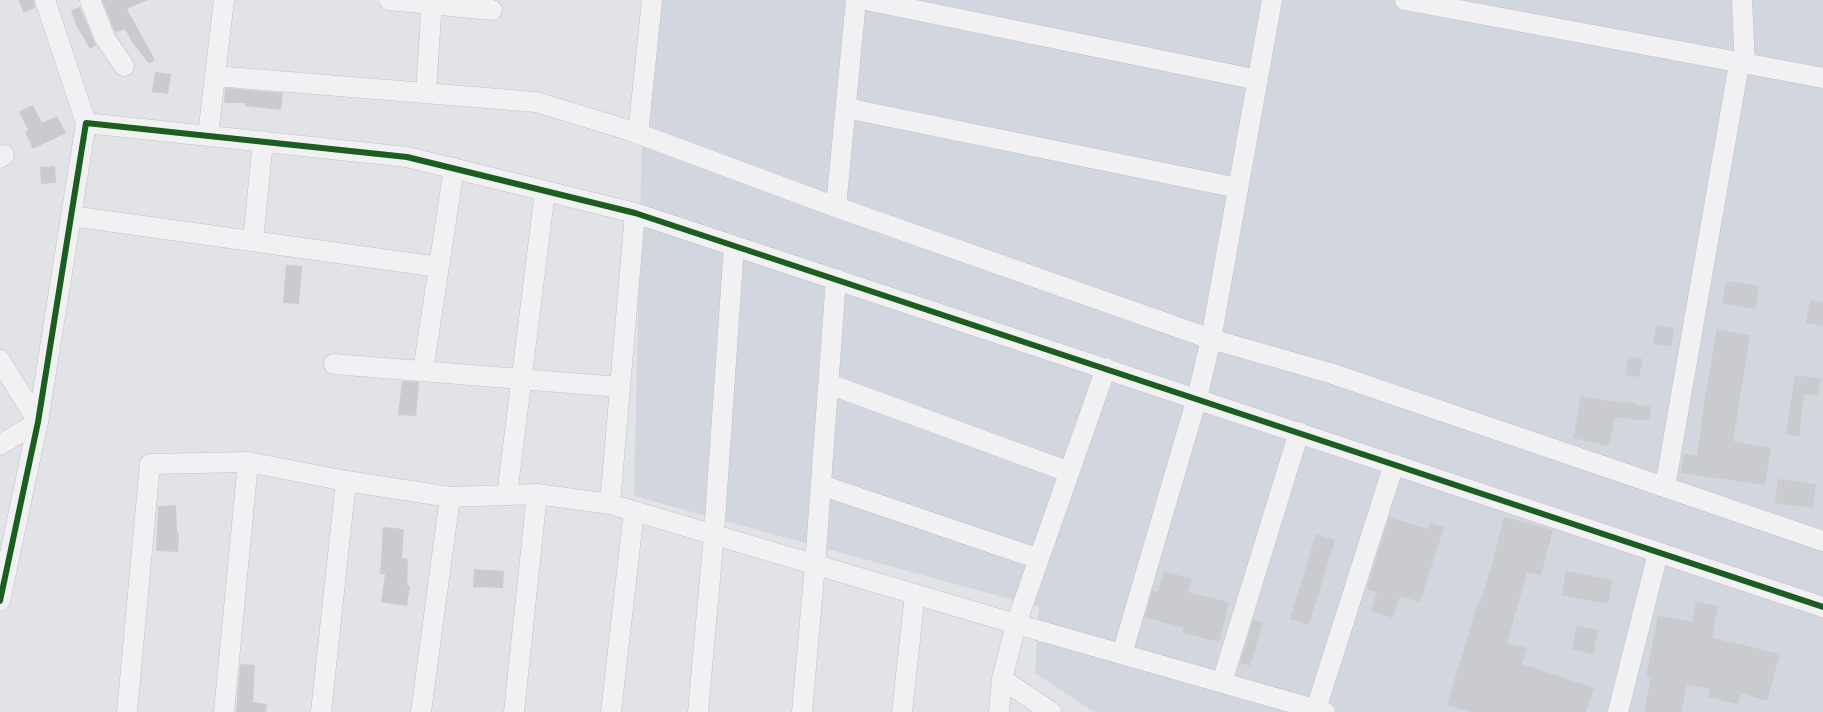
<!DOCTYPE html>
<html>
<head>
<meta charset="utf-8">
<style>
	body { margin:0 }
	canvas { display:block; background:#e2e3e7 }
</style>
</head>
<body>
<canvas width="1823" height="712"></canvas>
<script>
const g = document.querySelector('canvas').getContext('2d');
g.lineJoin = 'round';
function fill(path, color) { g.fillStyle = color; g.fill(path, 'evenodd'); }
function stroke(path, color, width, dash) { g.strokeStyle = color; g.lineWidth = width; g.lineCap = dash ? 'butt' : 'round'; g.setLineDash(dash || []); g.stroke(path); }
const built = new Path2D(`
	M645,0H1823V712H1094L1035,673L1039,607L634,496Z`);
const building = new Path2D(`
	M18,0H34L35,8L24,13Z
	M102,0H148L127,9L155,60L149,64L132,42L125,29L115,33Z
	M80,7L96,45L90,49L76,25L71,10Z
	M155,72L171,74L168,94L152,92Z
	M225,88L283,93L281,110L245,106L246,103H224Z
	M33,105L42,123L57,116L66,133L33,149L25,132L28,130L19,112Z
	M55,166L56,183L41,184L40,167Z
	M286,265L302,266L299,304L283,303Z
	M1726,281L1759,286L1755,309L1722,303Z
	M1810,300L1823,302V326L1806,323Z
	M1656,325L1674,328L1671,346L1653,344Z
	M1717,329L1750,335L1733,441L1771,448L1765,485L1681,473L1684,454L1697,456L1704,403Z
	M1629,357L1643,359L1639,377L1625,375Z
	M1795,375L1821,379L1818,396L1804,394L1799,436L1786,434Z
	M402,381L419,382L416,416L398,415Z
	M1581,396L1621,403V401L1634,403L1633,404L1651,407L1649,421L1615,417L1609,446L1573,438Z
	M1778,479L1816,484L1813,508L1775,503Z
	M176,505L177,533H179L178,552L156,551L158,506Z
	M1389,517L1428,529L1430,523L1444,527L1420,602L1400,596L1393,618L1371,611L1377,592L1367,589Z
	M1504,517L1553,530L1541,575L1527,572L1507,643L1527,648L1522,664L1594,688L1586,712H1471L1447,705L1478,602L1480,603L1490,571Z
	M383,527L404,529L402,558L408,559L407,585L410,586L407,606L381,602L385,574H380Z
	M1316,534L1335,540L1309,625L1290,619Z
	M474,569L504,571L503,588L473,587Z
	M1164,571L1192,579L1188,592L1229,602L1219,642L1182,633L1183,628L1145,617L1152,591L1158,592Z
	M1566,571L1613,580L1608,604L1562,595Z
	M1696,602L1718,606L1712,638L1780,654L1767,701L1741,693L1738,704L1708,697L1710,689L1687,685L1681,712H1644L1651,678L1646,677L1658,616L1692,622Z
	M1253,620L1263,623L1250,666L1240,663Z
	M1577,625L1599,630L1593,654L1572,649Z
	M240,664L255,665L253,702L267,704L266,712H236Z`);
const minor = new Path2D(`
	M45,0L86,123
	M90,0L105,38L124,66
	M389,0L492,10
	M866,0L1258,80
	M1405,0L1823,78
	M1742,0L1745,65
	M215,76L536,102L628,130L836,207L1211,339L1330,373L1823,541
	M426,93L432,0
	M846,108L1238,188
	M638,134L652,0
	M208,135L224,0
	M0,158L4,155
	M836,207L856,0
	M635,213L610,504L1016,624L1325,712
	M71,216L439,267
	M253,241L263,141
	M0,360L38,422L0,445
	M334,364L620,387
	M423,371L454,168
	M829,384L1069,472
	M821,485L1039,559
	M1665,487L1739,64
	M507,495L545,191
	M0,601L38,422L86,123L407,157L635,213L1823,607
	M1122,654L1197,398L1211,339L1272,0
	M1222,682L1299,432
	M1316,709L1394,464
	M127,712L150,464L248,462L346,481L450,497L537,494
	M224,712L248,462
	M321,712L346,481
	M421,712L450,497
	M514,712L537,494L610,504
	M611,712L634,511
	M698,712L714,534L734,246
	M802,712L815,565L836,279
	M902,712L915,594
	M999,712L1002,679
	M1051,712L1002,679L1016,624L1106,368
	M1618,712L1658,553`);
const cycleway = new Path2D(`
	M0,601L38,422L86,123L407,157L635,213L1823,607`);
fill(built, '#d2d6de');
fill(building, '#cacbcf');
stroke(minor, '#c0c1c5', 21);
stroke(minor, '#f1f1f3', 20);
stroke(cycleway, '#1b5e20', 6);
</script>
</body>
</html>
